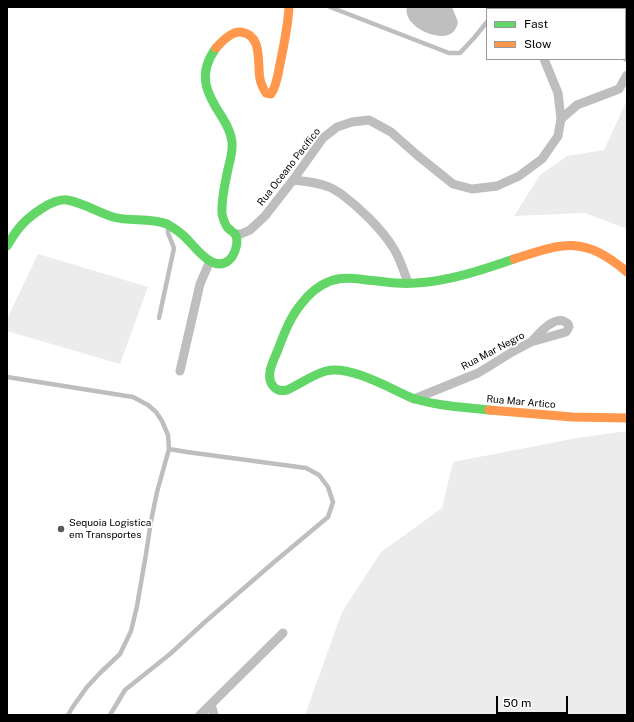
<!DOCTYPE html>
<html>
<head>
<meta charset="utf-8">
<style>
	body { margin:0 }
	#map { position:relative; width:634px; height:722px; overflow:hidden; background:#fff; font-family:"Public Sans",sans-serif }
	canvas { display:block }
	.frame { position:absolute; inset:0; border:8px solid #000; pointer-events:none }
	.legend { position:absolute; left:486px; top:8px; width:140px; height:52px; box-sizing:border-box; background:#fff; border:1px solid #999; margin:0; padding:5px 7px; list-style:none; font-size:12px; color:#000 }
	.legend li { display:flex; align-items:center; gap:8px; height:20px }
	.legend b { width:20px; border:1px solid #999 }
	.scale { position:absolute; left:496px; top:696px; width:72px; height:18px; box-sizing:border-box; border:2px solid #000; border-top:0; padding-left:5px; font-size:12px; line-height:14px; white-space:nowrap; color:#000; -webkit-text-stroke:3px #fff; paint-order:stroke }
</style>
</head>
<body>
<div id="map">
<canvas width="634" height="722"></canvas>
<div class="frame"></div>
<ul class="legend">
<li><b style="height:5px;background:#63d668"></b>Fast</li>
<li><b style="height:5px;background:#ff974d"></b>Slow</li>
</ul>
<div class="scale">50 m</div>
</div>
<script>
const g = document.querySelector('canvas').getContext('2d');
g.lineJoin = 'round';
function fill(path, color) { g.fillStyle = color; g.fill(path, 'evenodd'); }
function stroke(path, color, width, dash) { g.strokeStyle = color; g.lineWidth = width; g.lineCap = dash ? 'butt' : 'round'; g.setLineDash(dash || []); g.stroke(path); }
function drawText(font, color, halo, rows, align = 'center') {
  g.font = font + ' "Public Sans",sans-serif'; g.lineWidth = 4; g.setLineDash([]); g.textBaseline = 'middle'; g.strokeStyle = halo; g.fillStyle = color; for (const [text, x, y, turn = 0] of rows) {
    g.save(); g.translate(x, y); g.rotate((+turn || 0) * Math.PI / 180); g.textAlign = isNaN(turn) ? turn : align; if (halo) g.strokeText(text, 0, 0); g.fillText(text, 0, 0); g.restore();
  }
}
const green = new Path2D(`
	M627,100V229L585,213L514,216L540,175L567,156L604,150Z
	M38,254L148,287L120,364L7,331V319Z
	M627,431V715H305L342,612L381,552L442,508L453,462L577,438Z`);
const water = new Path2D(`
	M407,7H452L458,22C457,26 455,31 452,33C439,43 402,26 407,7Z`);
const lane = new Path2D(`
	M330,7L449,53H460L474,38L487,22
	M495,7V9
	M508,9L521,7
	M159,318L174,248L168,233V227
	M7,377L133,397L148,405L156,412L162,421L168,435L169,449L157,492L151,521L146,554L137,606L131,631L120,654L100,673L87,687L72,708L68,715
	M110,715L125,690L170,654L206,621L273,563L328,517L333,502L328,487L319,475L306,468L187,452L169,449`);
const street = new Path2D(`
	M521,7L522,9
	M622,9V7
	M625,49L627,58
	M544,59L558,93L561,119
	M293,180C305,181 317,182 329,187C333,188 336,191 340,193C359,207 382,229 394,249C400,259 404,271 408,283
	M235,234H241L250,230L265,216L293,180L323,138L337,127L352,122L369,120L391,132L417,155L453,184L472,189L497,186L519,176L542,159L558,136L561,119L577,105L619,89L627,75
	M180,371L200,284L210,261
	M414,399L478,373L488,367L512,352L531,342L566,332L569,327L568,324C556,312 539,334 531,342
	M211,704L214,715
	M200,715L283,633`);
const fast = new Path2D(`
	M7,246C11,240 14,234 19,228C28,217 52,198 67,200C84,203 97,212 113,217C130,222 150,217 167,224C174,228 181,233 186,238C197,249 216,277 232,257C236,251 239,240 235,234C233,232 230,230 228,228C225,225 223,218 222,214C221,199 225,184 228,169C230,161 233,151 232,142C231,133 227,125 222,117C206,93 197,74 216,48
	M489,410C463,407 437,406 412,398C389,388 350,365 326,371C312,375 300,384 287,390C281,391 277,391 273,386C265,376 273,362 277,352C284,334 290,317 302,303C309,294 318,286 328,282C344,275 361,280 377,281C390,283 403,284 416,283C450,281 482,270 514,259`);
const slow = new Path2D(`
	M216,48C222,41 232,31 241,32C263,35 257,63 260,79C261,85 263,88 266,93L271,94C277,85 278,74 280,64C284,45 288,26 289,7
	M514,259C564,243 583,235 627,272
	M489,410L572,417L627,418`);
const markers = [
	[61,529,4,"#595959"]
];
const streetNames = [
	["Rua Oceano Pacífico",289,167,-52],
	["Rua Mar Negro",493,351,-28],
	["Rua Mar Artico",521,402,5]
];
const poiNames = [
	["Sequoia Logistica",69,523],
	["em Transportes",69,535]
];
fill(green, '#ececec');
fill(water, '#bfbfbf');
stroke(lane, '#bebebe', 4.5);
stroke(street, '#bebebe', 9);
stroke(fast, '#63d668', 9);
stroke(slow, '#ff974d', 9);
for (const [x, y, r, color] of markers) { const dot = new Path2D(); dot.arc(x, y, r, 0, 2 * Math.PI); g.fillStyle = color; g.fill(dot); stroke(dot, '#fff', 1.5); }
drawText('10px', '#000', '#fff', streetNames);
drawText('10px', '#000', '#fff', poiNames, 'left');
</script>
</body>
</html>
